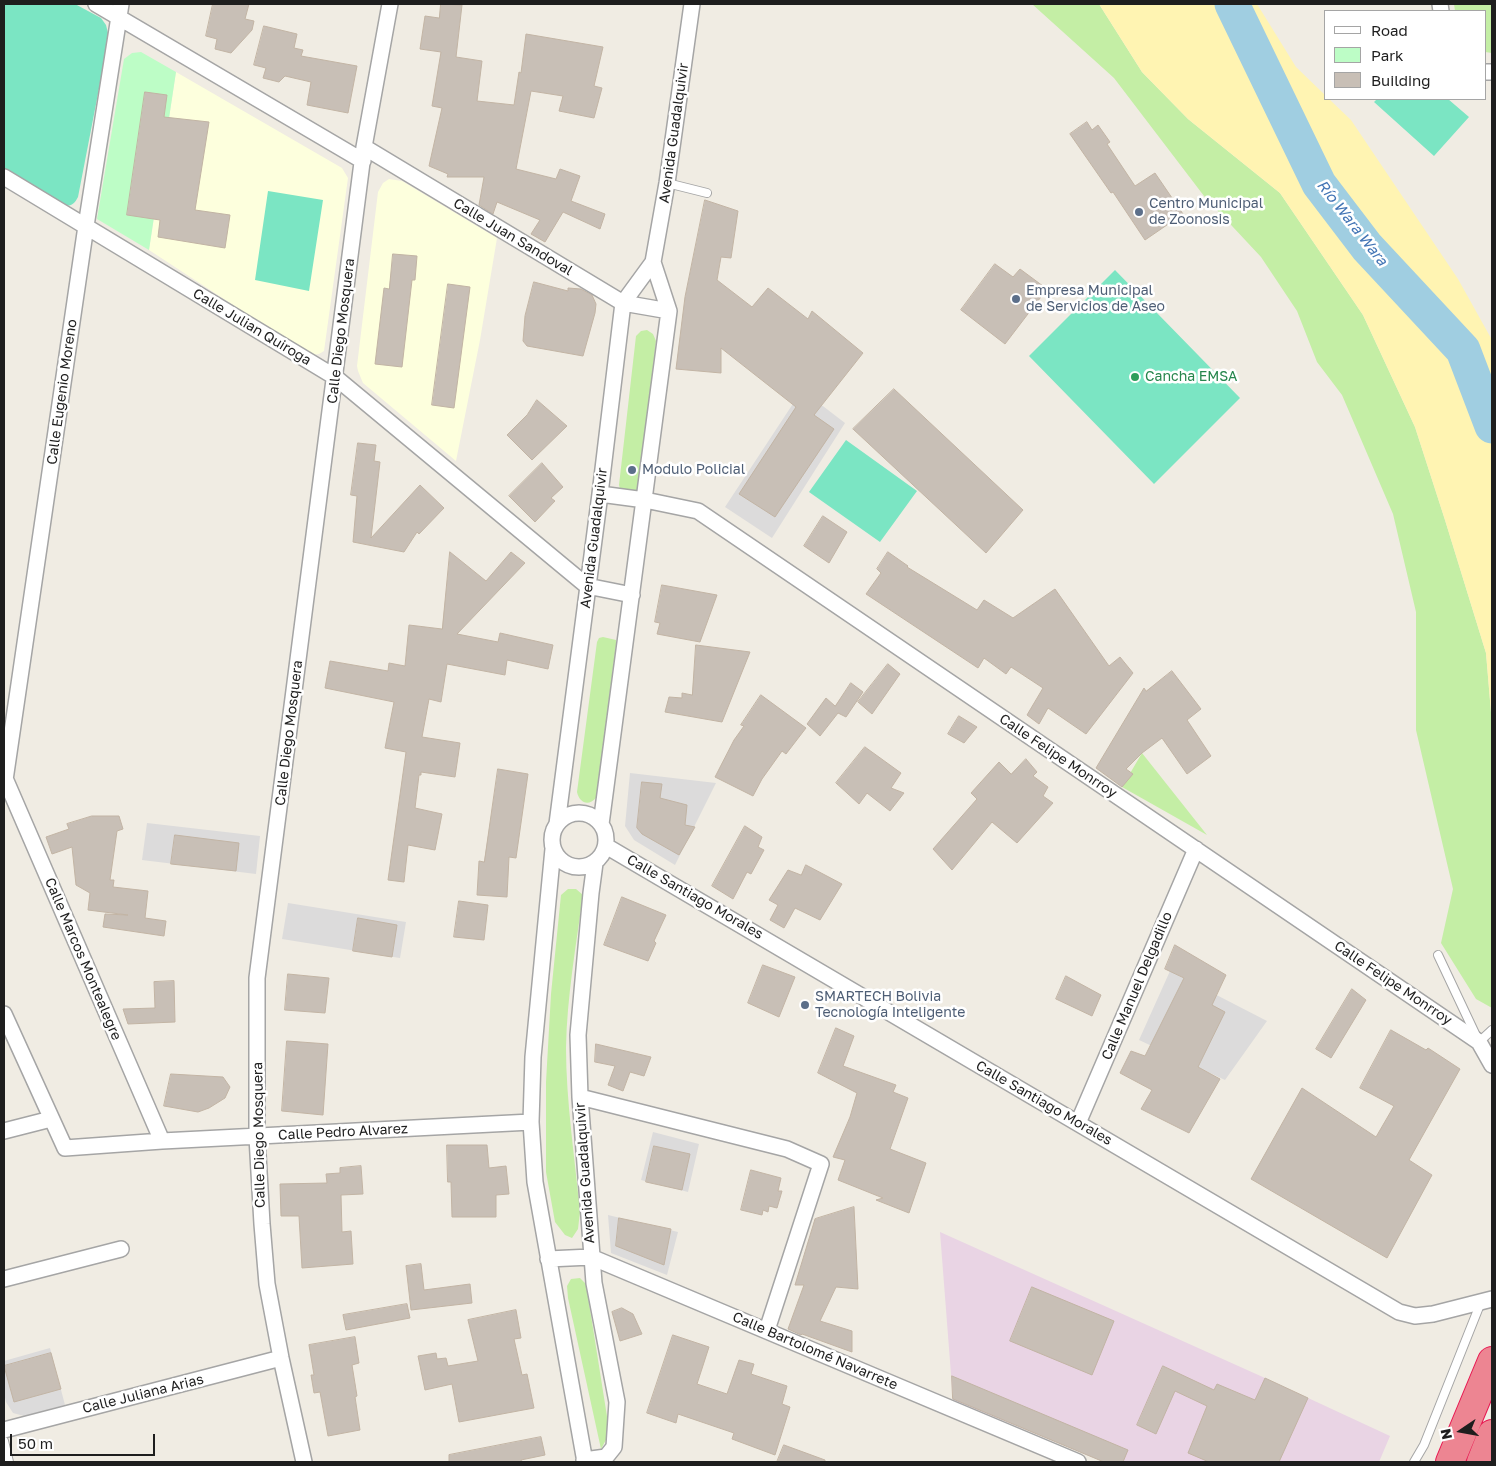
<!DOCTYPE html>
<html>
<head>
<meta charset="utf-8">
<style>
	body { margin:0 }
	#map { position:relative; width:1496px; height:1466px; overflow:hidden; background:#f0ece3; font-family:"Golos Text",sans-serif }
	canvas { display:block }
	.frame { position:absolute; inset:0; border:5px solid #1e1e1e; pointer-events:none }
	.legend { position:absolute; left:1324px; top:10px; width:162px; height:90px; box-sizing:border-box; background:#fff; border:1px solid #a5a5a5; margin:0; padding:6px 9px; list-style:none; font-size:15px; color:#1e1e1e }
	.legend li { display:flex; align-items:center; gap:10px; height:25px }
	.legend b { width:25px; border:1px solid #a5a5a5 }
	.north { position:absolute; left:1436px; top:1406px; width:50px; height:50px; -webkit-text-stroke:4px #fff; paint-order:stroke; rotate:258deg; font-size:14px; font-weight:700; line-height:20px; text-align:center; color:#1e1e1e }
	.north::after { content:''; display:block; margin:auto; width:18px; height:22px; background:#1e1e1e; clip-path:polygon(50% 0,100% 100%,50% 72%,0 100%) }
	.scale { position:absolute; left:10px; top:1434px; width:145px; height:22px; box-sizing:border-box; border:2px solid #1e1e1e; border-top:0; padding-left:6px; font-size:15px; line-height:18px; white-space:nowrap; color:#1e1e1e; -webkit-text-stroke:4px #fff; paint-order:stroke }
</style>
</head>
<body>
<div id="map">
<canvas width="1496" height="1466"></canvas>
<div class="frame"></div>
<ul class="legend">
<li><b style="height:6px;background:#fff"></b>Road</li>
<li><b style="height:14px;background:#bdfdc6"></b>Park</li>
<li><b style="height:14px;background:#c8bfb6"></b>Building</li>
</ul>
<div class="north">N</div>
<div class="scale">50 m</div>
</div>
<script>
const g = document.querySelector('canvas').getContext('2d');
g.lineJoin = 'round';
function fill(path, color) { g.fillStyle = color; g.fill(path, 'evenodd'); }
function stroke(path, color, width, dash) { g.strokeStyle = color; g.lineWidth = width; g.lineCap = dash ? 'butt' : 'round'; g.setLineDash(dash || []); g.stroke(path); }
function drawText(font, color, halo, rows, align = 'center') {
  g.font = font + ' "Golos Text",sans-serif'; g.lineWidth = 5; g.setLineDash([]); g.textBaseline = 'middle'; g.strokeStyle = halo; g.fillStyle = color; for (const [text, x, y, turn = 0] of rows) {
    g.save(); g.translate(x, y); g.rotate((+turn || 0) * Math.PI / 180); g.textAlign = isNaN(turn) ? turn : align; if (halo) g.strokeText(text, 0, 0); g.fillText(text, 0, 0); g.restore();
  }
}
const residential = new Path2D(`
	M802,390L845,423L772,538L725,507Z
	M630,773L716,783L675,865L634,840L625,826Z
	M147,823L260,836L256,874L142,860Z
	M288,903L406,922L400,958L282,939Z
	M1170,971L1267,1021L1225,1080L1139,1040Z
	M653,1132L699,1144L688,1192L641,1180Z
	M608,1215L678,1232L667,1275L611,1253Z
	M50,1348L65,1405L24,1416L13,1413L6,1402L4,1393V1361Z`);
const industrial = new Path2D(`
	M940,1232L1265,1378L1390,1436L1379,1462H1104L953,1400Z`);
const education = new Path2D(`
	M176,72L342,168L348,178L324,351L319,354L312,355L305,352L149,250Z
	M389,179L402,181L497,238L480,340L456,461L363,383L358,371L357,366L378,192L383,183Z`);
const grass = new Path2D(`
	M1032,4H1099L1142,72L1188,119L1280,193L1363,315L1415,427L1445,520L1486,653L1492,724V1008L1476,999L1441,943L1453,889L1416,730V612L1393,514L1342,395L1317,362L1297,311L1261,257L1204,196L1114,78Z
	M1454,4H1492V53L1485,52V11H1455Z
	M647,330L653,334L656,341L639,488L637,493L620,489L619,485L636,336L641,331Z
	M603,637L616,640V645L596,798C588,807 579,802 577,792L597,642L599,638Z
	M1142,753L1207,835L1122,787Z
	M568,889H576L583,895C576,946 567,996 566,1048C566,1101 575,1159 580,1212L578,1229L572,1238L565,1235L555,1222L546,1172V1082L551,994L561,895Z
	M580,1278L586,1284L609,1429L607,1438L601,1449L568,1298L567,1286L571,1279Z`);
const sand = new Path2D(`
	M1099,4H1257L1296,67L1325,95V99H1329L1351,120L1458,279L1492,340V724L1486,653L1445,520L1415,427L1363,315L1280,193L1188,119L1142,72Z`);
const park = new Path2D(`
	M141,52L176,72L149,250L97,219L124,59L132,53Z`);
const pitch = new Path2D(`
	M4,4H75L101,18L106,25L109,37L78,197C75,203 72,206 65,206L4,169Z
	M1377,99H1448L1469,117L1434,156L1374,102Z
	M268,191L323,200L309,291L255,280Z
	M1115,270L1240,398L1154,484L1029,356Z
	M846,440L917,491L880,542L809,492Z`);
const river = new Path2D(`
	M1232,4L1319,184L1367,247L1463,350L1492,426`);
const building = new Path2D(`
	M213,4H249L245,19L254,21L252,30L231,53L215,49L217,39L206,36Z
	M441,4L462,5L456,57L482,61L477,101L514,105L519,72L521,73L526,34L603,47L594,86L602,88L594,118L559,111L563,96L531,91L516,169L556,179L560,169L580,176L571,201L605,214L600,229L563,212L545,242L531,234L540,220L497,202L493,214L479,205L484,177H447L448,174L429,166L442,108L432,106L441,52L420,49L425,16L439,18Z
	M264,26L297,34L294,48L303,50L301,56L357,66L348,113L307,105L311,82L285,76L279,82L263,78L266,68L254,65Z
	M145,92L167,95L164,117L209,122L195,210L230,215L225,248L158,237L160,220L127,215Z
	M1087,122L1092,130L1098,125L1110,142L1107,144L1135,186L1155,173L1183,214L1145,240L1113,192L1111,193L1070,134Z
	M705,200L738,211L731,258L721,257L717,280L752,307L768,288L808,319L812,311L863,353L814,415L834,429L775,517L739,494L796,407L721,348V373L676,369L685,297Z
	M393,254L417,256L415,280H412L402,367L375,364L384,288L389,289Z
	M995,264L1013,277L1020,269L1047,289L1005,344L961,310Z
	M534,282L568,291V288L581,289L592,295L596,304L595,313L583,356L527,346L523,341L525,316Z
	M448,284L470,287L454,408L432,405Z
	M894,389L1023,510L986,553L853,429Z
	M537,400L567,426L532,460L507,435L527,415Z
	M358,443L376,445L374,461L380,462L371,538L420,485L444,508L419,534L417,532L404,552L353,542L357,496L351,495Z
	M542,463L563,487L551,498L555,501L535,522L509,496Z
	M823,516L847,532L829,563L804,546Z
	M450,552L486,581L511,552L525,563L457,634L498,642L500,633L553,645L548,669L507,660L505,675L447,664L441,702L429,699L422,737L460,743L455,777L421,772V775H419L415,808L442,814L435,850L408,845L404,882L388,880L406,752L385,748L394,702L325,688L330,661L388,671L389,663L405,666L409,625L442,629Z
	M888,552L908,566L907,567L977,610L984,600L1013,618L1055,589L1109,666L1120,657L1133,673L1086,734L1048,708L1039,724L1027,715L1043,688L1011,667L1006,674L984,658L978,668L866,594L881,573L877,569Z
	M662,585L717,595L700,642L657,634L660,623L655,622Z
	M696,645L750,652L722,722L665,712L669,697L682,698V693L692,695Z
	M888,664L900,674L872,714L858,702Z
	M1172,671L1201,709L1187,720L1211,756L1187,774L1162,738L1142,753L1126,769L1133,774L1122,787L1096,768L1144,688L1146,691Z
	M851,683L863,692L846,717L838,713L820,736L807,724L826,698L835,706Z
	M761,695L806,728L786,754L782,751L762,779L753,796L715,777L734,740L744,726L741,725Z
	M959,716L977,727L964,743L948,734Z
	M865,747L901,773L891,788L904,793L890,811L867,793L859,804L836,783Z
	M1026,759L1037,772L1033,776L1048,787L1043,796L1053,803L1017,843L992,822L952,870L933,849L977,799L971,793L999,762L1011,774Z
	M498,769L528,774L516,858L509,857L507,897L477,895L479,861L484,862Z
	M642,782L662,784L660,798L687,805L685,825L695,827L679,855L642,834L637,828Z
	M92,816H119L123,829L117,831L110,880H114L113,887L148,891L145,918L166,921L164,936L103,927L105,914L128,915L88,910L90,893L76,885L72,847L52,854L46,837L69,829L67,824Z
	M745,826L762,837L758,847L764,850L751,874L747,872L733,899L712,886Z
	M175,835L239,843L236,871L171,864Z
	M806,865L842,884L820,920L795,908L784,928L770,920L778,905L769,900L788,870L801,875Z
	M622,897L666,915L654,941L656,943L648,961L604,945Z
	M459,901L488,905L484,940L454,937Z
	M358,918L397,925L392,957L353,951Z
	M1175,945L1226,975L1212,1005L1225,1012L1198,1067L1220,1079L1189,1133L1141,1109L1152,1090L1120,1073L1131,1051L1145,1056L1184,978L1165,969Z
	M763,965L795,977L779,1017L748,1003Z
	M288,974L329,978L325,1013L285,1010Z
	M1066,976L1101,995L1092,1016L1056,999Z
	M174,981L175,1022L128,1024L123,1009L155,1008L154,982Z
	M1352,989L1366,1000L1331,1058L1316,1049Z
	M836,1028L854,1036L843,1066L896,1085L893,1092L908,1098L890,1149L926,1163L909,1213L876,1200L883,1198L838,1180L845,1160L833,1157L850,1117L857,1093L818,1073Z
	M1391,1030L1426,1050L1428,1048L1460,1069L1409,1160L1432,1175L1387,1258L1251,1179L1302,1088L1376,1137L1394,1106L1360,1088Z
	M287,1041L328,1044L323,1115L282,1111Z
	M596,1044L651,1057L644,1076L630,1072L623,1091L608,1085L615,1066L595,1062Z
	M171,1074L223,1077L230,1087L225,1098L209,1108L198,1112L164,1106Z
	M447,1145H487L489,1168L506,1166L509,1194L496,1195V1217H452L451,1182H448Z
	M654,1146L690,1154L682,1190L646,1182Z
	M361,1166L363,1194L341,1195L342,1232L351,1231L353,1264L302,1268L299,1216H281L280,1184L327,1183L326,1174L340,1173V1168Z
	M751,1170L781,1178L778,1191H782L777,1208L769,1206L768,1212L763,1210L762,1215L741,1210Z
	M854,1207L858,1289L836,1287L820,1321L852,1331V1352L802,1334L801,1335L788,1329L804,1285H795L815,1219Z
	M619,1218L671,1229L664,1265L616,1246Z
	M421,1264L424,1290L470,1284L472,1303L411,1310L406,1266Z
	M1032,1287L1114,1321L1092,1375L1010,1341Z
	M407,1304L410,1318L346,1330L343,1315Z
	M622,1308L633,1314L642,1334L620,1341L612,1312Z
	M516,1310L521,1338L514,1339L522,1375L527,1374L534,1408L459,1422L452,1384L425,1390L418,1356L436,1353L437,1359L446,1358L448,1366L478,1361L468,1320Z
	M673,1335L709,1347L697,1384L727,1394L739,1360L754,1364L751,1374L787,1386L782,1404L790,1407L775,1455L732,1439L734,1433L678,1414L676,1423L647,1413Z
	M355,1337L359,1363L352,1365L357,1396L355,1397L360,1430L328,1436L320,1392L314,1393L311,1375H314L309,1345Z
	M51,1353L61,1389L14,1402L4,1366Z
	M1163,1366L1214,1390L1217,1384L1255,1400L1265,1378L1308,1398L1279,1462H1209L1188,1453L1207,1406L1175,1391L1156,1434L1137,1425Z
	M952,1376L1128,1450L1123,1462H1104L953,1399Z
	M541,1437L545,1455L521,1460L522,1462H449V1455Z
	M784,1445L825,1460V1462H777Z`);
const lane = new Path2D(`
	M667,183L707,193
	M1438,955L1479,1042L1492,1030
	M4,1441L9,1462
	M1414,1462L1424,1445L1481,1302`);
const street = new Path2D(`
	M96,4L363,161
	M1440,4L1441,11
	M1485,72H1492
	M364,147L623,303L669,311
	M4,177L335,377L587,586L632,595
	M600,494L645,500L698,511L1479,1042L1492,1065
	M4,776L162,1141
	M5,780L86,226L121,4
	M552 840a27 27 0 1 1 54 0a27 27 0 1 1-54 0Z
	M557,824L600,494L623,303L653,262L667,183L692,4
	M601,824L669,311L653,262
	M606,846L1399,1312L1415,1316L1433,1314L1492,1299
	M553,849L533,1057L531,1122L535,1182L585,1462
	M4,1014L65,1148L162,1141L531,1122
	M580,1097L787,1149L821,1164L767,1330
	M1078,1123L1196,849
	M4,1131L51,1119
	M548,1259L591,1257L1078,1462
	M4,1279L121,1249
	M4,1430L281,1358
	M584,1460L606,1457L614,1447L617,1402L594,1283L580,1097L578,1035L591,893L595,863
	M304,1462L281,1358L267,1284L262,1224L257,1137V978L364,147L390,4`);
const highway = new Path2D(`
	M1450,1462L1492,1361
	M1481,1462L1492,1434`);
const markers = [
	[1139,212,5,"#5c6f8a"],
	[1016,299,5,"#5c6f8a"],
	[1135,377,5,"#2e9e5b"],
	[632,470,5,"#5c6f8a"],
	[805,1005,5,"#5c6f8a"]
];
const streetNames = [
	["Avenida Guadalquivir",674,133,-82],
	["Calle Juan Sandoval",513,237,31],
	["Calle Julian Quiroga",252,327,31],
	["Calle Diego Mosquera",341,331,-83],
	["Calle Eugenio Moreno",62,392,-82],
	["Avenida Guadalquivir",594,538,-83],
	["Calle Diego Mosquera",289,733,-83],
	["Calle Felipe Monrroy",1058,756,34],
	["Calle Santiago Morales",695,897,30],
	["Calle Marcos Montealegre",83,959,67],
	["Calle Felipe Monrroy",1393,983,34],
	["Calle Manuel Delgadillo",1137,986,-67],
	["Calle Santiago Morales",1044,1103,30],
	["Calle Pedro Alvarez",343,1132,-3],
	["Calle Diego Mosquera",259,1135,-91],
	["Avenida Guadalquivir",585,1173,-94],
	["Calle Bartolomé Navarrete",815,1351,23],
	["Calle Juliana Arias",143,1394,-14]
];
const serviceNames = [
	["Centro Municipal",1149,204],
	["de Zoonosis",1149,220],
	["Empresa Municipal",1026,291],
	["de Servicios de Aseo",1026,307],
	["Modulo Policial",642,470],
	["SMARTECH Bolivia",815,997],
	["Tecnología Inteligente",815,1013]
];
const leisureNames = [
	["Cancha EMSA",1145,377]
];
const waterNames = [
	["Río Wara Wara",1352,223,52]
];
fill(residential, '#dcdbdb');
fill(industrial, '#e9d4e4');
fill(education, '#fdffdd');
fill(grass, '#c4eea5');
fill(sand, '#fff4b2');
fill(park, '#bdfdc6');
fill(pitch, '#7be5c3');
stroke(river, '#a0cee1', 35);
fill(building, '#c8bfb6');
stroke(building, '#c2b4a4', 1);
stroke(lane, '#a5a5a5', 10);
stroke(street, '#a5a5a5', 18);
stroke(highway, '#e71751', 30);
stroke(lane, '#fff', 8);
stroke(street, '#fff', 15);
stroke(highway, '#ed8592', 28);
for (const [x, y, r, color] of markers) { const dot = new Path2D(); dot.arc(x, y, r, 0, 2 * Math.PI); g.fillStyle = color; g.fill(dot); stroke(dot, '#fff', 2); }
drawText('14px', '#1e1e1e', '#fff', streetNames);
drawText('14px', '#4e5e75', '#fff', serviceNames, 'left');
drawText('14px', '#27864d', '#fff', leisureNames, 'left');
drawText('italic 15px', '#4375b5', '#fff', waterNames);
</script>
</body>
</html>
